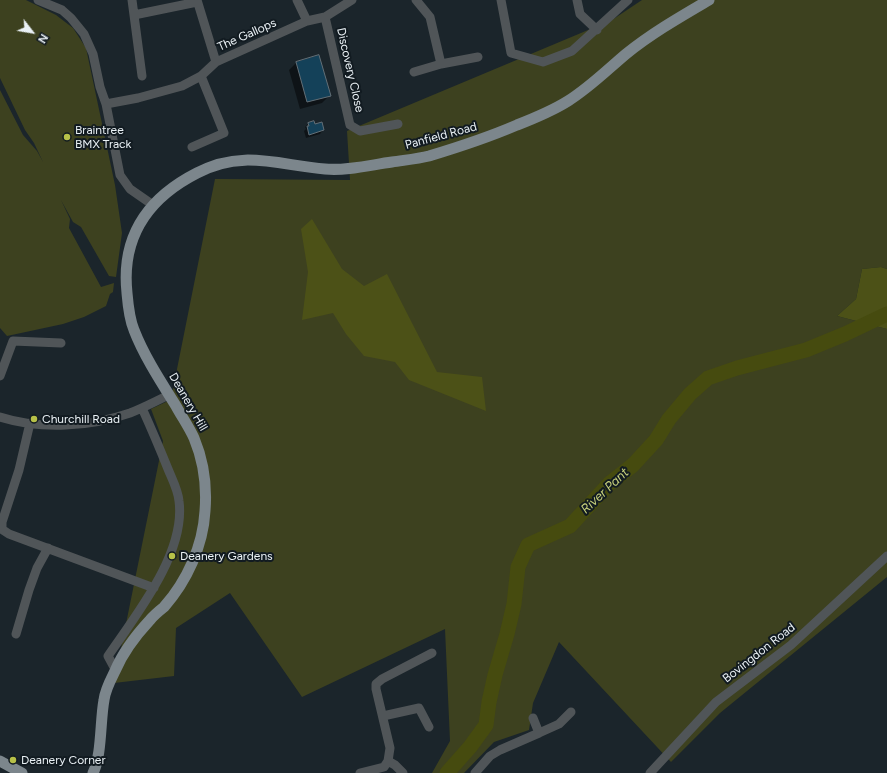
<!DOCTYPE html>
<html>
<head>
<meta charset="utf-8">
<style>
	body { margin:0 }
	#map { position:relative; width:887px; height:773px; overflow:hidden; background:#1b252b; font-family:Figtree,sans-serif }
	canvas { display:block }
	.north { position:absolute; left:12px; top:12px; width:40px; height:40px; -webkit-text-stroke:3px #121b21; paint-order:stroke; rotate:121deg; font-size:11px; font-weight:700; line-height:16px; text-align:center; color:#eaf1f5 }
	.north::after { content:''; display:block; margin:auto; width:14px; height:18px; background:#eaf1f5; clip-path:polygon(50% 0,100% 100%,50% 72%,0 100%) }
</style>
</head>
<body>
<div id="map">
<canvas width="887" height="773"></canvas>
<div class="north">N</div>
</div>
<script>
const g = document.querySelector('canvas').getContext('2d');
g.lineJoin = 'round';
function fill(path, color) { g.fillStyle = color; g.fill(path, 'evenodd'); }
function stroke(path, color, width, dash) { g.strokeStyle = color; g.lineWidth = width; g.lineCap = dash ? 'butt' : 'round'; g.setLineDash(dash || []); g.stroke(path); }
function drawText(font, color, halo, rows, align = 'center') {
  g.font = font + ' Figtree,sans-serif'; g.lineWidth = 4; g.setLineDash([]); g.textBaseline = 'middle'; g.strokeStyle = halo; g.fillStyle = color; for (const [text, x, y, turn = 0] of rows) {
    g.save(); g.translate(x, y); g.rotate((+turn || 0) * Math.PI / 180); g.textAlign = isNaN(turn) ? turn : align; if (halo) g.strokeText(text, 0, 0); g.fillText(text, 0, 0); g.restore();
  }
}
const green = new Path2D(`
	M0,0H26L56,15L73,28L86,48L115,185L122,233L116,277L109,276L81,227L73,222L61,200L70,219L69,228L101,287L114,283L113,292L110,294L106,306L84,317L63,324L7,336L0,328V90L23,135L37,151L43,162L34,143L25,130L0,78Z
	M642,0H887V269L881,267L862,269L856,299L837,316L887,329V577L720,713L671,762L559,642L533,703L529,730L494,742L464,773H432L450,741L445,629L302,697L230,593L176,628L174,676L114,683L163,441L151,409L168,401L170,404L215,179L350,180L347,131L612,20Z`);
const forest = new Path2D(`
	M312,219L342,269L364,286L387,274L437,372L482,377L486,411L409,380L395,362L364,356L346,334L333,313L302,320L308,272L301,229Z
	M881,267L887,269V329L837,316L856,299L862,269Z`);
const shadow = new Path2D(`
	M296,63L330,95L322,103L300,109L289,70Z
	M308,124L315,125L323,130L320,134L306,138L304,131L306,129L305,127Z`);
const river = new Path2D(`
	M447,773L470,747L486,725L489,702L495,675L507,634L514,604L518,567L528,545L570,526L609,484L633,465L656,440L669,419L690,394L708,378L737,368L806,350L845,334L887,314`);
const building = new Path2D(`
	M319,55L331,96L307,102L296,62Z
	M314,121L315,124L322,122L324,130L309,135L307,126H309L308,123Z`);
const minor = new Path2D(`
	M38,0L62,10L71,18L84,34L93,54L100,87L106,104L120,175L130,189L153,205
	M132,0L142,76
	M197,0L216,62
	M297,0L307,21
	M416,0L430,17L441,64
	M501,0L511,53L543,62L572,51L628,0
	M577,0L580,14L597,30
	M134,15L197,2
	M325,17L350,125L360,131L398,124
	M414,72L441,64L478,57
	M106,104L138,98L182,86L201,76L216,62L307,21L325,17L352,0
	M192,147L224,133L201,76
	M0,376L13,341L61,343
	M0,417C41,430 90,427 130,413C143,408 156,401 169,395
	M0,528L9,534L154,588
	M2,528V522L19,470L30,423
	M16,634L29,590L37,568L48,548
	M115,669L108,656C136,615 186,553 179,501C178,490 172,479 168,469C160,449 151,428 142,408
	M383,716L419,708L429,727
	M539,733L559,724L571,712
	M388,761L395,765L403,773
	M360,773L384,767L388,761L390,748L376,689V684L382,679L432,653
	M475,773L490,756L500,750L539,733L533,718
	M650,773L716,702L791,645L887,556`);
const major = new Path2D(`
	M0,761L22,773
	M93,773C102,755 100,721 104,700C105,690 111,679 115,671C123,652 137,634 150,620C154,615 159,611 164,607C187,581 203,546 205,511C207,486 204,462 194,438C189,427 182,417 176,406C161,382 144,356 134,330C129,318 128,305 127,293C121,237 148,198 197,173C242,149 278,165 325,169C347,171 370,165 392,162C405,160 417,159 429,156C459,147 489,137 517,125C535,118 552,111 568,101C589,88 607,70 626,54C652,33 680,17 709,0`);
const markers = [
	[67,137,4,"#b7c148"],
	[34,419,4,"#b7c148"],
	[172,556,4,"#b7c148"],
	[13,760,4,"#b7c148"]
];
const streetNames = [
	["The Gallops",247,35,-24],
	["Discovery Close",350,70,77],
	["Panfield Road",441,136,-15],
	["Deanery Hill",188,402,60],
	["Bovingdon Road",759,653,-38]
];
const poiNames = [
	["Braintree",75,130],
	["BMX Track",75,144],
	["Churchill Road",42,419],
	["Deanery Gardens",180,556],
	["Deanery Corner",21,760]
];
const waterNames = [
	["River Pant",605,491,-43]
];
fill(green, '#3d411f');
fill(forest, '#4c5117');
fill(shadow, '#0007');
stroke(river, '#464b0f', 15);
fill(building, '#144159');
stroke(building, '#636f77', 1);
stroke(minor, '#505558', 9);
stroke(major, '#7c868c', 11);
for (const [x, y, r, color] of markers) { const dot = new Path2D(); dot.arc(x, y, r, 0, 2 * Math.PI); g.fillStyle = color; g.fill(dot); stroke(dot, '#121b21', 1.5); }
drawText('12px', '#eaf1f5', '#121b21', streetNames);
drawText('12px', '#eaf1f5', '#121b21', poiNames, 'left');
drawText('italic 13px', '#c7d07b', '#121b21', waterNames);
</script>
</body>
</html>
